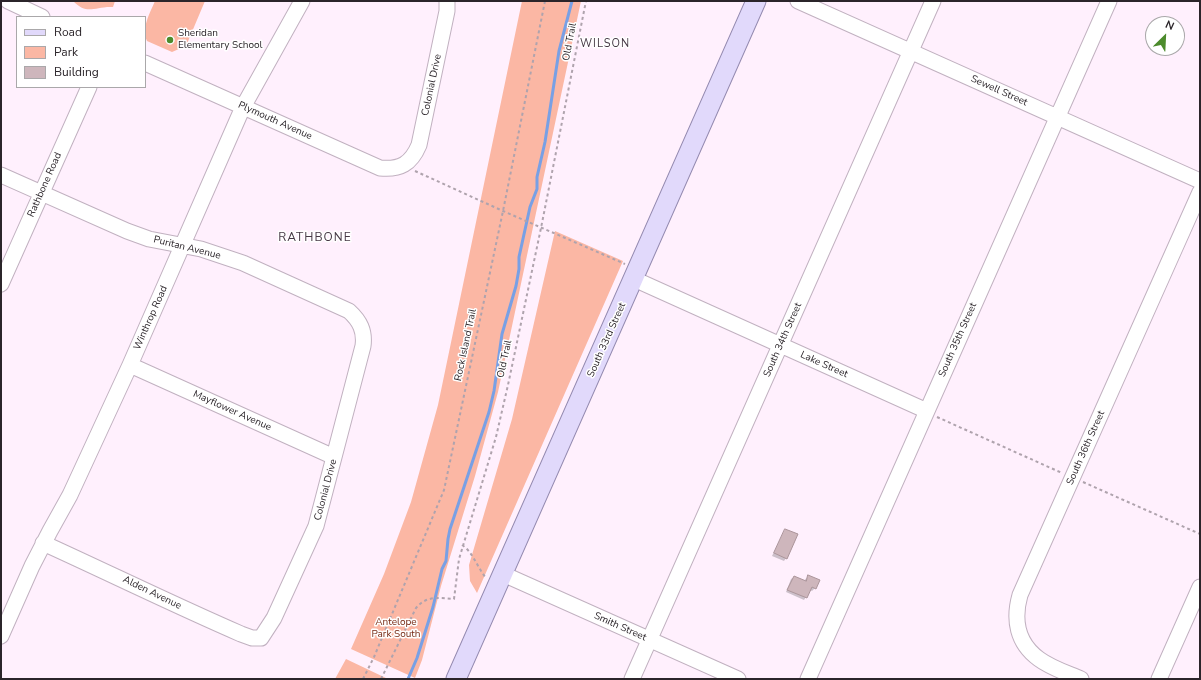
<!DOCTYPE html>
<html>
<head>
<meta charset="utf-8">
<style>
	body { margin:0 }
	#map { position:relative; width:1201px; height:680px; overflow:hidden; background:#fff0fd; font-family:"Nunito Sans",sans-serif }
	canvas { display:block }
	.frame { position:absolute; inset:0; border:2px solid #2b252a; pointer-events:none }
	.legend { position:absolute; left:16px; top:16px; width:130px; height:72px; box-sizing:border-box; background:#fff; border:1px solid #aaa8aa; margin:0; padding:5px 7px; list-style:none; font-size:12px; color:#2b252a }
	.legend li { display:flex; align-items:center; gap:8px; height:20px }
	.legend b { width:20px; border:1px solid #aaa8aa }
	.north { position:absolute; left:1145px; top:16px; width:40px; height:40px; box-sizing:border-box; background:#fff; border:1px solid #aaa8aa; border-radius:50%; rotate:24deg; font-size:11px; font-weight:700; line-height:16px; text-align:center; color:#2b252a }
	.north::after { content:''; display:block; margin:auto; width:14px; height:18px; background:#4c8b2c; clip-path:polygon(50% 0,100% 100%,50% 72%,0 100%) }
</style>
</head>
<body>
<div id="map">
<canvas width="1201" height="680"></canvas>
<div class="frame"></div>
<ul class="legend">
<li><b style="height:5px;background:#e1d9fb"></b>Road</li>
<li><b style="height:11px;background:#fbb7a4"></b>Park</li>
<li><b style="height:11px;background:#ceb6bc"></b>Building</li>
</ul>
<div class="north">N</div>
</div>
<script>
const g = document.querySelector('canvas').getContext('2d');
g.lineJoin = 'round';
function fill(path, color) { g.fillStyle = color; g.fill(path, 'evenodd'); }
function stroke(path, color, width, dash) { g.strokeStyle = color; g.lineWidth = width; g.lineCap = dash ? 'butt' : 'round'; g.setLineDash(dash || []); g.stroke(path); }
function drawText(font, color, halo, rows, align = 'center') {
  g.font = font + ' "Nunito Sans",sans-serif'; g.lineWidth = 3; g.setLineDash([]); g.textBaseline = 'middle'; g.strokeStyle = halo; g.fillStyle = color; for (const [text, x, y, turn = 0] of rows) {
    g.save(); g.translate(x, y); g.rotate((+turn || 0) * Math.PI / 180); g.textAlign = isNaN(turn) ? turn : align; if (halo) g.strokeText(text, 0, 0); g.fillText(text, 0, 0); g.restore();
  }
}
const green = new Path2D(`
	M73,1H115L113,7C94,6 88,16 73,1Z
	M155,1H205L186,46L172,52L147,41C141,28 150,13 155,1Z
	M522,1H581L498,392L475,476L441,586L422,660L415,678L351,649L384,574L411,502L438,405Z
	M555,231L623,261L477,593L470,581L469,565L512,419Z
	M346,659L388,679H335Z`);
const shadow = new Path2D(`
	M785,530L786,558L784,561L772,556L783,533Z
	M808,576L815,588L812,591L810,590L804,600L786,592L791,579L794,577L804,581Z`);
const stream = new Path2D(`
	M408,679L417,658L433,607L442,569L446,561L448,539L450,529L489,412L494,391L502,334L516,286L519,269V257L530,207L537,189V177L545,142L559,51L572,1`);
const building = new Path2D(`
	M785,529L798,534L787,559L774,553Z
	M808,575L820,580L816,589L812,587L807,598L787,590L794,576L806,581Z`);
const path = new Path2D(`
	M415,171L503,211L625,264
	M937,417L1062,473
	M1083,482L1200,534
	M462,545C473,552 477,567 486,578
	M363,679L374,657L444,490L503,211L545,1
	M381,679L416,608C427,595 439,598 454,599L459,559L496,437L508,385L541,228L586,1`);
const minor = new Path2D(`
	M8,1L42,17
	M798,1L1200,181
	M145,63L380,168C400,170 411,164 419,145L447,11V1
	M1,175L127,231L149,239L201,249L243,263L349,311C360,321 365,331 363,346L316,526L274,618L261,638H252L241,634C174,605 109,573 43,543
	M634,279L927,411
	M1,284L89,87
	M130,365L334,457
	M503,574L738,679
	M1,636L32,566L50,531L70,495L130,365L243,107L302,1
	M632,679L933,1
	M808,679L1109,1
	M1081,679C1067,673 1051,668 1039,659C1017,643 1013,620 1020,595L1200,192
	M1159,679L1200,587`);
const major = new Path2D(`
	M456,679L756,1`);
const markers = [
	[170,40,4,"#4c8b2c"]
];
const poiNames = [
	["Sheridan",178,34],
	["Elementary School",178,46]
];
const streetNames = [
	["Old Trail",570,42,-79],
	["Colonial Drive",432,85,-78],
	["Sewell Street",999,91,24],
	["Plymouth Avenue",275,121,24],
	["Rathbone Road",45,185,-66],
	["Puritan Avenue",187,248,14],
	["Winthrop Road",151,318,-66],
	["South 33rd Street",607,340,-66],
	["South 34th Street",783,340,-66],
	["South 35th Street",958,340,-66],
	["Rock Island Trail",466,345,-78],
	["Old Trail",505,359,-78],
	["Lake Street",824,365,24],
	["Mayflower Avenue",232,411,24],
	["South 36th Street",1086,448,-66],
	["Colonial Drive",326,490,-75],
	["Alden Avenue",152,593,26],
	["Smith Street",620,627,24]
];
const parkNames = [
	["Antelope",396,623],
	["Park South",396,635]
];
const neighbourhoodNames = [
	["WILSON",605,44]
];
const quarterNames = [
	["RATHBONE",315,238]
];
fill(green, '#fbb7a4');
fill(shadow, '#0003');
stroke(stream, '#78a0e5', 3);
fill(building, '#ceb6bc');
stroke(building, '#ab949a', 1);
stroke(minor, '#c1b1c0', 17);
stroke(major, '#948ab0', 21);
stroke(path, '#afa3ad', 2, [3, 3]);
stroke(minor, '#fff', 15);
stroke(major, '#e1d9fb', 19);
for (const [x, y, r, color] of markers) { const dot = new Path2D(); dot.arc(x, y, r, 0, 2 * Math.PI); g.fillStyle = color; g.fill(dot); stroke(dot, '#fff', 1.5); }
drawText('10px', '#2b252a', '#fff', poiNames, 'left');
drawText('10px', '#2b252a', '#fff', streetNames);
drawText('10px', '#762913', '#fff', parkNames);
g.letterSpacing = '1px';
drawText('11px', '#463845', '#fff', neighbourhoodNames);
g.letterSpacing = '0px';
g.letterSpacing = '1px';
drawText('12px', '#463845', '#fff', quarterNames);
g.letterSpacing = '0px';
</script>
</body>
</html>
